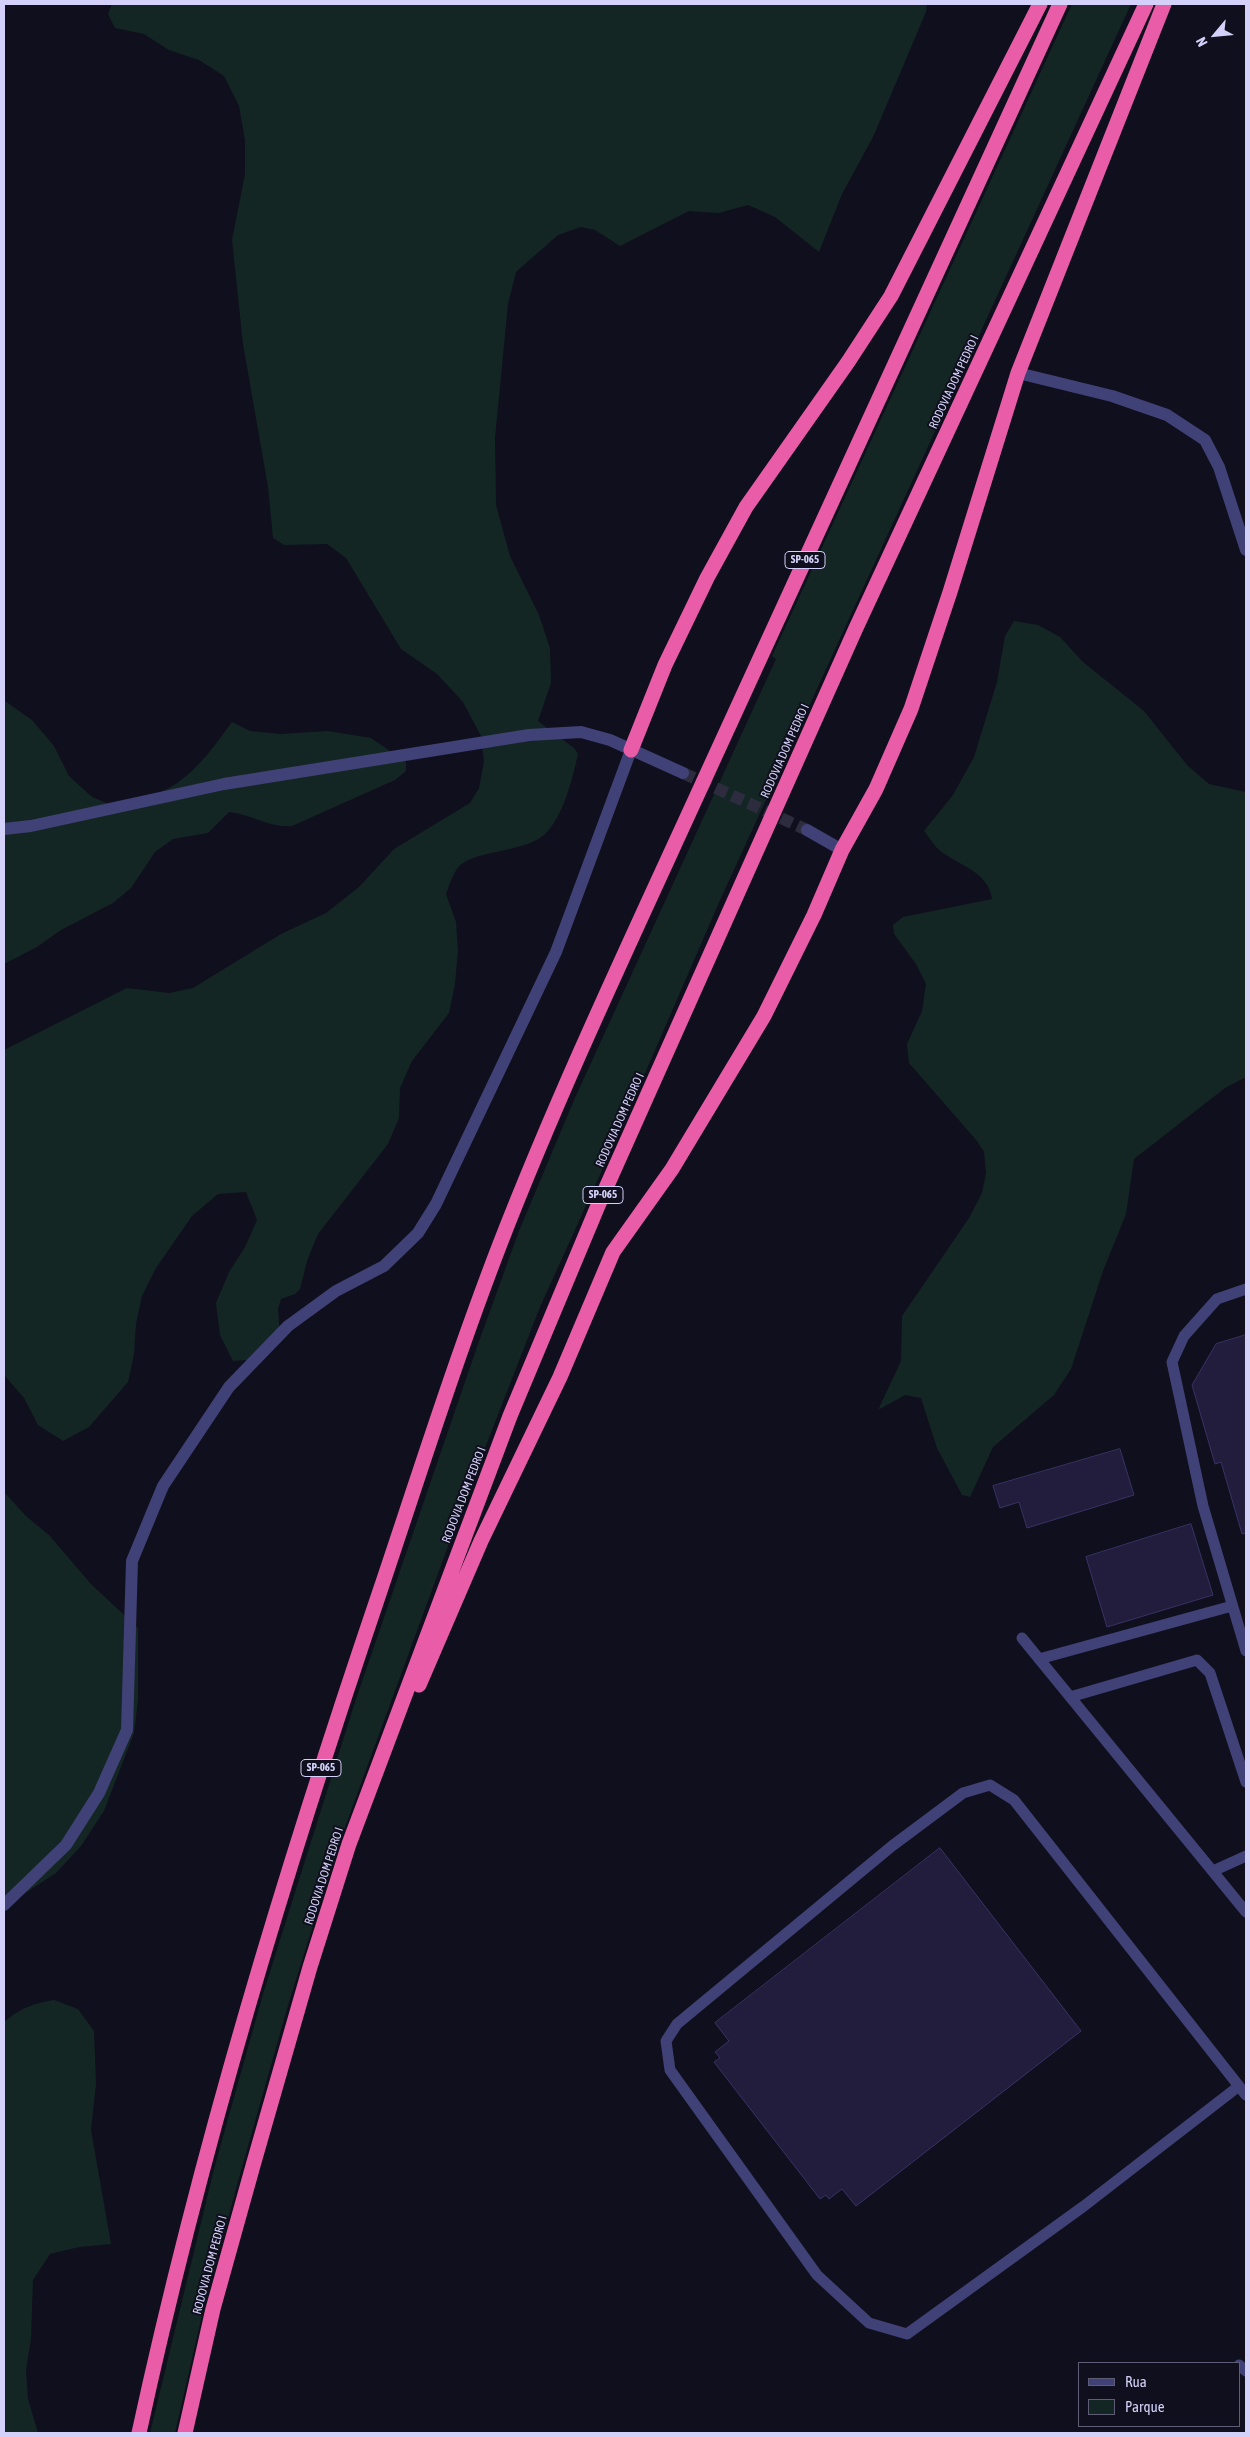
<!DOCTYPE html>
<html>
<head>
<meta charset="utf-8">
<style>
	body { margin:0 }
	#map { position:relative; width:1250px; height:2437px; overflow:hidden; background:#100f1d; font-family:"Asap Condensed",sans-serif }
	canvas { display:block }
	.frame { position:absolute; inset:0; border:5px solid #d3d1f9; pointer-events:none }
	.legend { position:absolute; left:1078px; top:2362px; width:162px; height:65px; box-sizing:border-box; background:#100f1d; border:1px solid #5e5d75; margin:0; padding:6px 9px; list-style:none; font-size:15px; color:#d3d1f9 }
	.legend li { display:flex; align-items:center; gap:10px; height:25px }
	.legend b { width:25px; border:1px solid #5e5d75 }
	.north { position:absolute; left:1190px; top:10px; width:50px; height:50px; -webkit-text-stroke:4px #100f1d; paint-order:stroke; rotate:242deg; font-size:14px; font-weight:700; line-height:20px; text-align:center; color:#d3d1f9 }
	.north::after { content:''; display:block; margin:auto; width:18px; height:22px; background:#d3d1f9; clip-path:polygon(50% 0,100% 100%,50% 72%,0 100%) }
</style>
</head>
<body>
<div id="map">
<canvas width="1250" height="2437"></canvas>
<div class="frame"></div>
<ul class="legend">
<li><b style="height:6px;background:#404176"></b>Rua</li>
<li><b style="height:14px;background:#132624"></b>Parque</li>
</ul>
<div class="north">N</div>
</div>
<script>
const g = document.querySelector('canvas').getContext('2d');
g.lineJoin = 'round';
function fill(path, color) { g.fillStyle = color; g.fill(path, 'evenodd'); }
function stroke(path, color, width, dash) { g.strokeStyle = color; g.lineWidth = width; g.lineCap = dash ? 'butt' : 'round'; g.setLineDash(dash || []); g.stroke(path); }
function drawText(font, color, halo, rows, align = 'center') {
  g.font = font + ' "Asap Condensed",sans-serif'; g.lineWidth = 4; g.setLineDash([]); g.textBaseline = 'middle'; g.strokeStyle = halo; g.fillStyle = color; for (const [text, x, y, turn = 0] of rows) {
    g.save(); g.translate(x, y); g.rotate((+turn || 0) * Math.PI / 180); g.textAlign = isNaN(turn) ? turn : align; if (halo) g.strokeText(text, 0, 0); g.fillText(text, 0, 0); g.restore();
  }
}
const green = new Path2D(`
	M112,4H927L926,12L873,137L842,194L819,252L775,217L748,205L719,213L689,211L620,246L595,230L581,227L558,235L516,272L508,304L495,438L496,505L510,556L539,615L550,648L551,683L538,721L574,748L578,754C573,777 563,818 544,835C524,853 469,850 457,869C452,876 449,886 446,894L456,922L458,950L455,984L449,1013L412,1061L400,1088L399,1118L388,1144L318,1234L307,1261L300,1289L295,1294L281,1299L278,1309L280,1336L262,1359L233,1361L220,1335L216,1303L229,1272L245,1247L257,1220L246,1192L218,1194L192,1216L156,1268L142,1296L136,1324L134,1354L128,1382L89,1427L63,1441L38,1425L24,1398L4,1375V1050L127,988L169,993L193,988L281,934L326,913L359,887L394,849L470,803L479,788L484,762L481,736L463,702L437,674L401,649L346,558L327,544L284,545L273,538L268,487L243,344L232,240L245,174V140L239,106L224,76L199,60L169,50L144,34L115,28L108,14Z
	M1072,4H1131L721,898L623,1124L540,1307L469,1489L337,1849L289,2002L239,2178L203,2311L175,2433H150L214,2169L263,1994L356,1699L478,1344L519,1231L574,1100L776,659L772,656Z
	M1014,621L1038,625L1060,637L1083,662L1144,711L1187,765L1209,784L1246,792V1077L1225,1088L1134,1159L1126,1214L1103,1271L1071,1369L1054,1395L993,1447L970,1497L962,1495L937,1448L921,1398L905,1395L878,1410L901,1361L902,1316L969,1218L982,1193L986,1173L984,1152L977,1141L909,1063L907,1044L922,1011L926,984L916,964L894,934L893,925L903,917L992,899C988,869 954,865 936,847C932,842 928,836 924,831L953,795L974,757L997,682L1005,636Z
	M5,701L32,720L54,746L69,776L92,797L119,808C138,801 159,795 177,783C199,768 216,744 232,722L250,731L280,734L328,731L371,738L406,762V771L395,780L292,826C269,828 251,814 229,812L208,833L173,839L155,852L131,888L113,903L61,930L37,947L4,964Z
	M4,1492L27,1517L49,1535L91,1584L138,1628V1700L134,1733L104,1811L81,1846L56,1873L4,1907Z
	M54,2000L78,2009L94,2031L96,2084L91,2130L111,2244L79,2247L50,2254L33,2280L31,2339L26,2370L28,2399L38,2433H4V2022C19,2009 34,2003 54,2000Z`);
const building = new Path2D(`
	M1246,1335V1533L1242,1534L1221,1462L1215,1464L1192,1385L1216,1344Z
	M1120,1449L1134,1495L1027,1528L1019,1502L1000,1508L993,1486Z
	M1191,1524L1213,1595L1107,1627L1086,1557Z
	M940,1848L1081,2031L856,2206L842,2189L829,2199L826,2195L820,2199L714,2062L720,2058L715,2052L729,2041L715,2023Z`);
const minorTunnel = new Path2D(`
	M683,773L807,830`);
const service = new Path2D(`
	M1246,1289L1217,1299L1184,1336L1172,1362L1203,1506L1246,1651
	M1022,1638L1246,1912
	M1039,1659L1232,1606
	M1070,1697L1197,1660L1210,1673L1246,1782
	M1213,1871L1246,1856
	M1239,2086L1084,2206L907,2334L869,2323L817,2275L670,2070L666,2041L677,2024L892,1846L963,1793L990,1785L1014,1800L1246,2095
	M1239,2365L1246,2371`);
const minor = new Path2D(`
	M1018,373L1112,396L1167,415L1205,440L1219,467L1246,550
	M4,829L31,826L224,784L529,735L581,732L610,740L683,773
	M807,830L842,850
	M4,1905L66,1845L99,1793L127,1730L132,1561L163,1486L229,1387L288,1326L336,1291L384,1266L418,1233L436,1204L556,952L631,750`);
const motorway = new Path2D(`
	M631,750L665,665L707,578L746,507L848,362L891,296L1040,4
	M419,1685L481,1541L560,1377L613,1252L672,1169L764,1016L814,915L842,850L876,789L911,709L950,592L1018,373L1164,4
	M139,2433C201,2147 286,1868 380,1591C419,1475 456,1358 500,1244C563,1082 639,923 711,765C827,511 944,258 1060,4
	M185,2433L213,2309L254,2162L310,1967L349,1844L510,1416L597,1208L856,628L1146,4`);
const shields = [
	[805,560,40],
	[603,1195,40],
	[321,1768,40]
];
const shieldNames = [
	["SP-065",805,560],
	["SP-065",603,1195],
	["SP-065",321,1768]
];
const streetNames = [
	["RODOVIA DOM PEDRO I",954,382,-65],
	["RODOVIA DOM PEDRO I",785,751,-66],
	["RODOVIA DOM PEDRO I",620,1120,-66],
	["RODOVIA DOM PEDRO I",464,1495,-69],
	["RODOVIA DOM PEDRO I",324,1876,-72],
	["RODOVIA DOM PEDRO I",210,2265,-75]
];
fill(green, '#132624');
fill(building, '#221d3c');
stroke(building, '#393265', 1);
stroke(minorTunnel, '#2d2c3e', 12, [12, 6]);
stroke(service, '#404176', 11);
stroke(minor, '#404176', 12);
stroke(motorway, '#e95ca7', 15);
for (const [x, y, w] of shields) { const box = new Path2D(); box.roundRect(x - w / 2, y - 8.5, w, 17, 4); g.fillStyle = '#100f1d'; g.fill(box); stroke(box, '#d3d1f9', 1); }
drawText('bold 11px', '#d3d1f9', null, shieldNames);
drawText('12px', '#d3d1f9', '#100f1d', streetNames);
</script>
</body>
</html>
